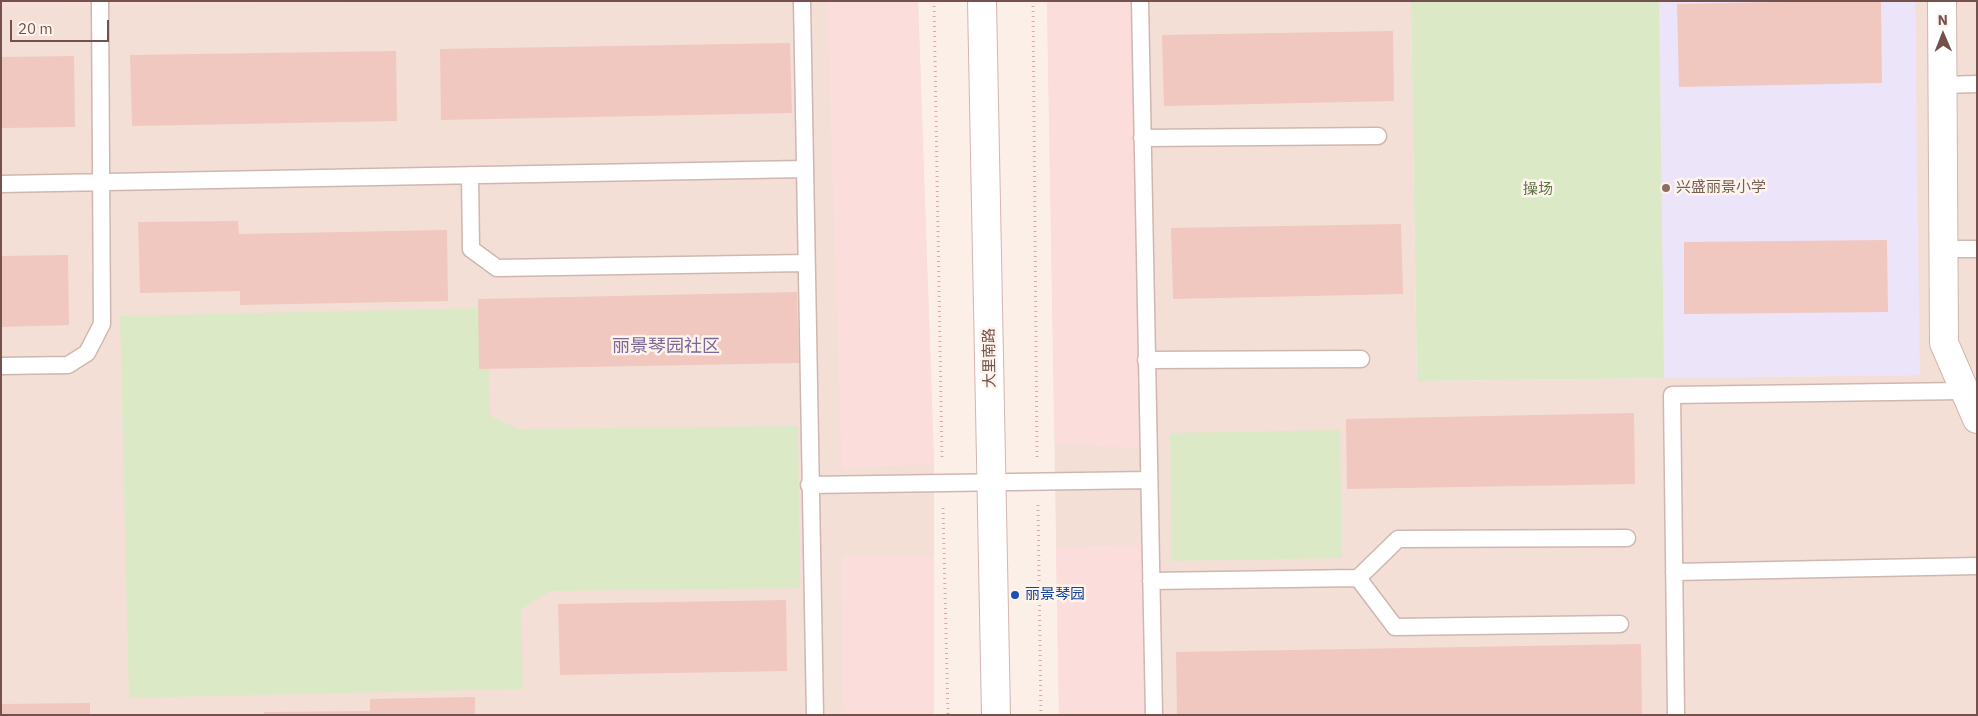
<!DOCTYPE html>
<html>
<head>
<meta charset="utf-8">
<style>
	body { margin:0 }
	#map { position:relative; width:1978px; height:716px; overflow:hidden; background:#fcefe7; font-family:"IBM Plex Sans",sans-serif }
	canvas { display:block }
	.frame { position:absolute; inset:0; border:2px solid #74514c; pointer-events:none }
	.north { position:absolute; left:1918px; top:10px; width:50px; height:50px; -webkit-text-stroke:4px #fef4ee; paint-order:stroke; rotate:359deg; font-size:14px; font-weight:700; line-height:20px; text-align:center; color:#74514c }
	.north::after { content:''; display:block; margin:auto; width:18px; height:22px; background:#74514c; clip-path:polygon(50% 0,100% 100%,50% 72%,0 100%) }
	.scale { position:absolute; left:10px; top:20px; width:99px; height:22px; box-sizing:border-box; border:2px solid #74514c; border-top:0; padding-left:6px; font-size:15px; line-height:18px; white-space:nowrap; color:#74514c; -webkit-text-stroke:4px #fef4ee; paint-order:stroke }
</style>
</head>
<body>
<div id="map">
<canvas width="1978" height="716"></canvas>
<div class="frame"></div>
<div class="north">N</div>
<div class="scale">20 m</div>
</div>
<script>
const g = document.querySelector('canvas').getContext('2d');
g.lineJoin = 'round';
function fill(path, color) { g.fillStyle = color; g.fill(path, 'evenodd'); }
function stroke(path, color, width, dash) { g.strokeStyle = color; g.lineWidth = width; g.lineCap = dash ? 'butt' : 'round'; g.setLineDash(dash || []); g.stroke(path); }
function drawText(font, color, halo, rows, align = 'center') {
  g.font = font + ' "IBM Plex Sans","Noto Sans SC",sans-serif'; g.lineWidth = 5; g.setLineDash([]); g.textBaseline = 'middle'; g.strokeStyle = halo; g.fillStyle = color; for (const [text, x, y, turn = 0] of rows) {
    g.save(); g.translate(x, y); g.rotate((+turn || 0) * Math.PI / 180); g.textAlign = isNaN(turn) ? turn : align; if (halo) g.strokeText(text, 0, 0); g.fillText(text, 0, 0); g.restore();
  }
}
const residential = new Path2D(`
	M1,1H918L934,463V715H1Z
	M1047,1H1411L1417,381L1919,375L1915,1H1977V715H1059Z`);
const commercial = new Path2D(`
	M1,1H433L1,7Z
	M827,1H918L934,463L842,469Z
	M1047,1H1139L1143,448L1055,444Z
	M1151,545L1155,715H1059L1056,547Z
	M842,555H934V715H843Z`);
const education = new Path2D(`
	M1411,1H1915L1920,375L1417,381Z`);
const green = new Path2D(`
	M1411,1H1659L1664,378L1417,381Z
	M487,308L490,416L519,429L798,426L800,588L551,591L521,609L523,689L129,698L120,316Z
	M1340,430L1342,558L1172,561L1170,433Z`);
const building = new Path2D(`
	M1833,1H1881L1882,83L1679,87L1677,4Z
	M1393,31L1394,101L1164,106L1162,35Z
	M790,43L792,113L441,120L440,49Z
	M396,51L397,121L132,126L130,55Z
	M74,56L75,127L1,128V57Z
	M238,221L239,234L447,230L448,301L240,305V291L140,293L138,222Z
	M1401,224L1403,294L1173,299L1171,228Z
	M1887,240L1888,312L1684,314V242Z
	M68,255L69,325L1,327V256Z
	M797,292L799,363L479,369L478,299Z
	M1634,413L1635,484L1347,489L1346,419Z
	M786,600L787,671L560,675L558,604Z
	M1641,644L1642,715H1177L1176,652Z
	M475,697V715H264V712L370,711V699Z
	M90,703V715H1V704Z`);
const path = new Path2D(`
	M934,1L942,459
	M1033,1L1037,457
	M1038,505L1041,715
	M943,508L948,715`);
const lane = new Path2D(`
	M802,1L815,715
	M1140,1L1154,715
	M1942,85L1977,84
	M1142,138L1378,136
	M470,175L471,249L497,268L805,263
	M1,184L803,169
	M1943,249H1977
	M1146,360L1361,359
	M1,366L68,365L87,353L102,324L100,1
	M809,485L1148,480
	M1674,572L1977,566
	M1151,581L1358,578
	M1620,624L1395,627L1358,578L1398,539L1627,538
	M1676,715L1672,395L1963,391`);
const street = new Path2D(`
	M1942,1L1944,343L1977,419`);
const secondary = new Path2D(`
	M982,1L996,715`);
const markers = [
	[1666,188,5,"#8d6e63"],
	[1015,595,5,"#1a4fb4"]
];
const educationNames = [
	["兴盛丽景小学",1676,188]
];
const parkNames = [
	["操场",1538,190]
];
const streetNames = [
	["大里南路",990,358,-91]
];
const transitNames = [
	["丽景琴园",1025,595]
];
const quarterNames = [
	["丽景琴园社区",666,347]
];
fill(residential, '#f3dfd6');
fill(commercial, '#fbdedc');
fill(education, '#ece4f8');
fill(green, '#dce9c6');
fill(building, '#f0c8c0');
stroke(lane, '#cfb7b0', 19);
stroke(street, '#cfb7b0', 30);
stroke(secondary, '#d2b6ae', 30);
stroke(path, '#d5aba3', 3, [1, 4]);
stroke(lane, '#fff', 16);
stroke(street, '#fff', 28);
stroke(secondary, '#fff', 28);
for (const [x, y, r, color] of markers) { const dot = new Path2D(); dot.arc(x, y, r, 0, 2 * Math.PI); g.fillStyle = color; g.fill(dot); stroke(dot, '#fef4ee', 2); }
drawText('15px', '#785e54', '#fef4ee', educationNames, 'left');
drawText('15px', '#5c7441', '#fef4ee', parkNames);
drawText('15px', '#74514c', '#fef4ee', streetNames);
drawText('15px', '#164399', '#fef4ee', transitNames, 'left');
drawText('18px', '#7d6898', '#fef4ee', quarterNames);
</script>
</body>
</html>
